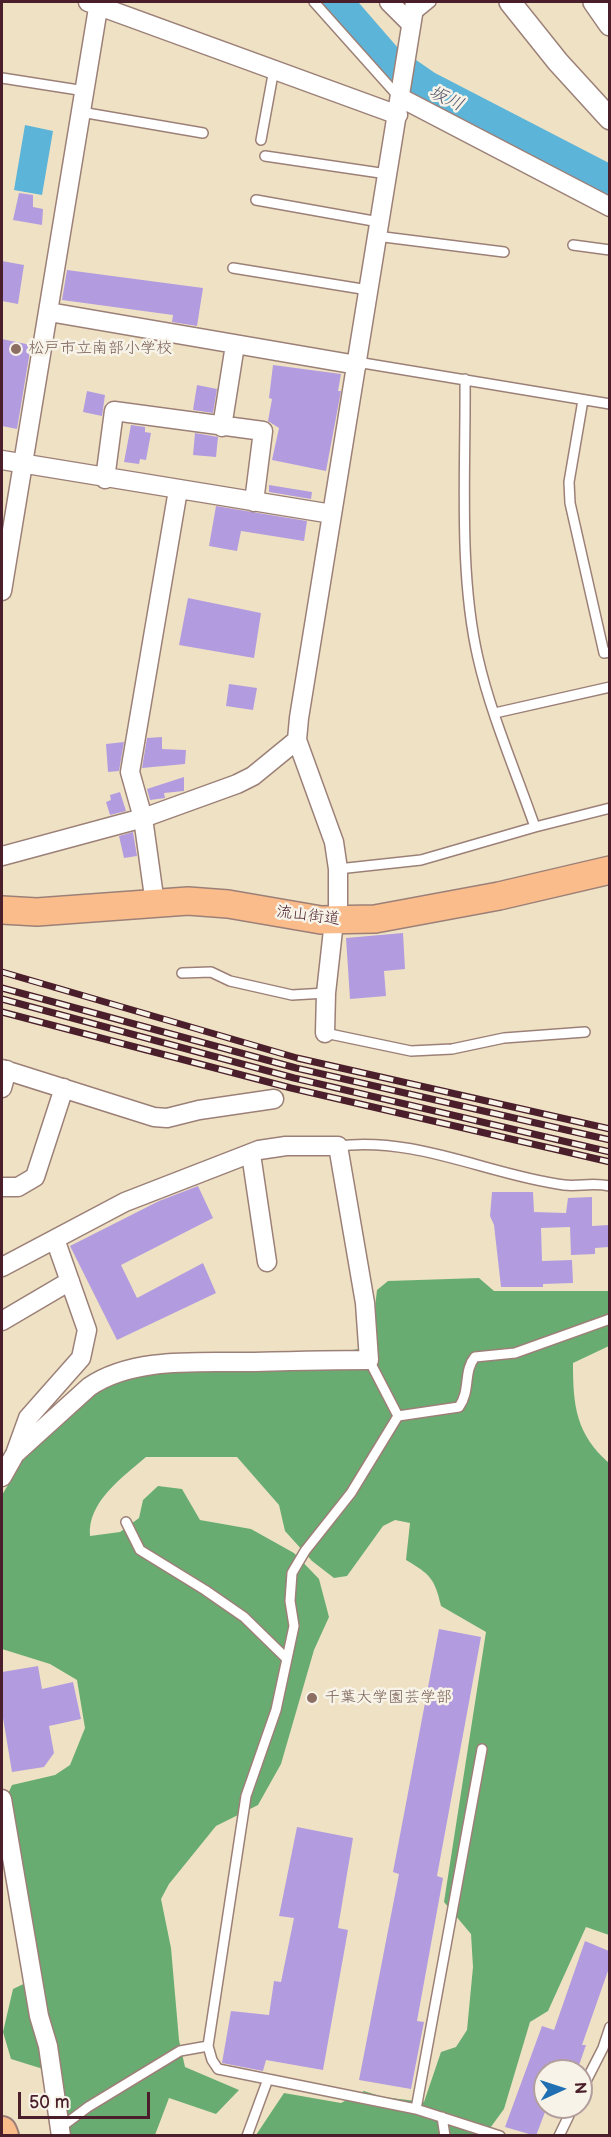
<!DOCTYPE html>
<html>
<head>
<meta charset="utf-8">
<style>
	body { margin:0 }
	#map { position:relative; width:611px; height:2137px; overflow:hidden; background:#efe2c4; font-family:"Balsamiq Sans",sans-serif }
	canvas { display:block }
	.frame { position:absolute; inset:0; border:3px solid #4a1f2b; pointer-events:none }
	.north { position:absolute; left:533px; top:2059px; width:60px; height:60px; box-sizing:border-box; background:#f7f3e8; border:2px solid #b29e9c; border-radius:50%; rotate:87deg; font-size:16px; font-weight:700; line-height:24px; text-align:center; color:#4a1f2b }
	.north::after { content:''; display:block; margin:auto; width:21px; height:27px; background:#1f6fb2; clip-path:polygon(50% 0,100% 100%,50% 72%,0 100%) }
	.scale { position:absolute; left:18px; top:2092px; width:132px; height:27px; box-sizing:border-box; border:3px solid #4a1f2b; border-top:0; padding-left:8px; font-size:18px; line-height:21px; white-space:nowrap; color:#4a1f2b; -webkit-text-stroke:4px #f7f3e8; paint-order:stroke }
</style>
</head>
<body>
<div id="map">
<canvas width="611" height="2137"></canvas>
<div class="frame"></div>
<div class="north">N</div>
<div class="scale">50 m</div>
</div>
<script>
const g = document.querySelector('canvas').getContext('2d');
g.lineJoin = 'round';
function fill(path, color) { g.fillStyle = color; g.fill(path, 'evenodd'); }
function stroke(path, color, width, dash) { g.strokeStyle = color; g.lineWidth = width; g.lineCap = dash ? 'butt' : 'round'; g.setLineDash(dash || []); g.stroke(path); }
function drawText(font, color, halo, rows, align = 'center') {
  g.font = font + ' "Balsamiq Sans","Klee One",sans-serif'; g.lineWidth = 5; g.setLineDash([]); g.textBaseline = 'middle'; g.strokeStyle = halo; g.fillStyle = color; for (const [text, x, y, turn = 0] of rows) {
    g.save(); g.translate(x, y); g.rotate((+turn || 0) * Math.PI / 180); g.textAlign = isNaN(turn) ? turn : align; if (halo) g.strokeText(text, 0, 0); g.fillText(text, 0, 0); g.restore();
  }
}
const forest = new Path2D(`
	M479,1278L494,1291H609V1346L573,1363C573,1406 576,1434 609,1463V1935L586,1927L548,2011L530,2022L504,2109L485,2135H256L284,2093L341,2103L364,2091L383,2097L424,2102L441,2052L456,2047L467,2030L473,1967L471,1934L444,1902L486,1632L441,1606C435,1579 430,1574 406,1560L410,1523L395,1520L383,1526L347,1576L334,1578L312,1561L285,1531L279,1505L237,1457H146C123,1477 87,1502 90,1536L120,1532L139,1518L143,1500L158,1486L182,1489L200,1520L251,1529L294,1553L319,1579L329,1617L314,1650L281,1764L258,1805L216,1826L169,1884L161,1899L171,1948L179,2040L185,2067L239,2090L216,2114L169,2098L155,2135H69L56,2073L11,2059L3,2032L13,1989L36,1978L7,1796L12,1785L55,1775L70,1765L85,1728L77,1680L50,1664L2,1649V1495L37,1436L97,1386L183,1355L271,1352L335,1353L358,1349L371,1341L377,1290L388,1281Z`);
const water = new Path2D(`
	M400,49L435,73L609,163V198L411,96L408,90Z
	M25,125L53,131L42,195L14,190Z`);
const river = new Path2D(`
	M337,2L402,77L430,91`);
const building = new Path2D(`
	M19,193L33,195V207L43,209L42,225L13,220Z
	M2,261L24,265L18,304L2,301Z
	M67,270L203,288L197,326L172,322L173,315L62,300Z
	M2,339L31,345L17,429L2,426Z
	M273,365L341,374L338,391H341L326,471L272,460L279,428L268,421L272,399L269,398Z
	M197,385L217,389L213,413L193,410Z
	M87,391L105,395L102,416L83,412Z
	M131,425L145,427V432L151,433L146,460L140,459L139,464L124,462Z
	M195,433L218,437L216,457L193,455Z
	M269,485L312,492L311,499L269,492Z
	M216,506L307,521L304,541L241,531L237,551L209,546Z
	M188,598L261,613L254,658L179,645Z
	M229,684L257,688L253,710L226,706Z
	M162,737V749L186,750L185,764L142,768L147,738Z
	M124,742L119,771L108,772L106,744Z
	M184,777V791L164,793L165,798L150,800L147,789Z
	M120,792L126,811L110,815L106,802L111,800L110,795Z
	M133,832L137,856L124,858L119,836Z
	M403,933L405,969L384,971L386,996L350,999L346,938Z
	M198,1186L213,1218L121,1265L137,1298L203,1263L216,1293L117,1340L70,1246L159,1201Z
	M492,1192H533L534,1212L566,1213L568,1198L592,1197V1226L609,1225V1247L595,1248V1254L571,1255L570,1227L541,1228L542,1261L572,1260L573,1283L543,1284V1287H501L494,1225L490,1216Z
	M439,1629L481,1637L437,1876L443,1878L417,2021L424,2022L411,2089L359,2080L399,1874L393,1872Z
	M38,1666L42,1689L73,1682L81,1719L49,1726L54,1753L44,1767L12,1772L2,1712V1672Z
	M297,1827L353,1838L338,1928L348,1930L323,2070L266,2060L263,2071L222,2063L231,2011L269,2015L274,1981L281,1982L294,1918L279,1916Z
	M585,1941L609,1951V1968L582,2045H586L577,2071H545V2112L536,2136L505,2127L542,2026L554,2030Z`);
const service = new Path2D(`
	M314,2L398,96
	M415,15L431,2
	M2,78L85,91
	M81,112L203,133
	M261,140L274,69
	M265,156L387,174
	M256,200L379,222
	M376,236L504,252
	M573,245L610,250
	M233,268L368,290
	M357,362L610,404
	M465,379C466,468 458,571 478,658C491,715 516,772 535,827L610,808
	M583,400L569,482L570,503L604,653L610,652
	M495,713L610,687
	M338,869L421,860L535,827
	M182,973L211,972L230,981L292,995L326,993
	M325,1033L411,1051L452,1049L504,1038L585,1032
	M338,1146C416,1136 489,1175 564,1185C580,1187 590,1182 610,1186
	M398,1416L459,1407C471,1390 463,1371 475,1357L515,1353L610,1319
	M126,1522L140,1550L205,1590L244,1617L287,1659
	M208,2046L246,1796L276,1710L294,1626L290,1601L292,1573L305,1551L351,1493L398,1416L369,1360
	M581,2091L603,2048L610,2027
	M416,2109L482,1749
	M442,2117L445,2136
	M60,2128L88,2107L180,2051L208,2046L212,2060L218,2069L416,2109L500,2136
	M247,2136L268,2079
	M559,2136L573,2107`);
const minor = new Path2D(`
	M88,2L398,115
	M389,2L411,24
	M401,98L610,207
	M49,312L357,365
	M222,427L235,345
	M2,460L332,514
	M105,479L114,411L263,431L254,502
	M2,591L99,2
	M2,856L143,818L237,784L253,776L297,740
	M155,904L143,818L130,772L178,490
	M338,921V869L334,842L297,740L299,718L415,2
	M325,1033L326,993L334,921
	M2,1069L154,1117L167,1118L199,1110L274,1099
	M2,1088L7,1070
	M251,1154L267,1262
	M2,1187H18L35,1177L64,1088
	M2,1267L125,1202L259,1150L286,1146H338L365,1303L369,1360C331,1360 292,1361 254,1362C202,1363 134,1356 89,1387L15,1454
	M2,1321L70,1281
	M2,1477L15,1454L28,1418L81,1358L87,1330L55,1239
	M2,1799L39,2016L48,2046L61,2136`);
const tertiary = new Path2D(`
	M510,2L558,62L610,119
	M594,2L610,25`);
const primary = new Path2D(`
	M2,910L37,912L188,901L228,904L321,920L375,919L499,896L610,870`);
const trunk = new Path2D(`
	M2,2131L4,2136`);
const rail = new Path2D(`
	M2,972L297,1058L610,1129
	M2,988L296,1068L610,1140
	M2,999L294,1078L610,1152
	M2,1012L291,1088L610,1162`);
const markers = [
	[16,349,6,"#8d6e63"],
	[312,1698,6,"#8d6e63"]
];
const educationNames = [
	["松戸市立南部小学校",28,349],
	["千葉大学園芸学部",324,1698]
];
const streetNames = [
	["流山街道",308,916,7]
];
const waterNames = [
	["坂川",446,99,26]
];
fill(forest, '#69ac71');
fill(water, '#5cb4d9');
stroke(river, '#5cb4d9', 32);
fill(building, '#b29cdf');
stroke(service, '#9c8078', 12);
stroke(minor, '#9c8078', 21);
stroke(tertiary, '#9c8078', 24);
stroke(primary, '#9c8078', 30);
stroke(trunk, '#9c8078', 32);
stroke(service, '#fff', 9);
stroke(minor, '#fff', 18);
stroke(tertiary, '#fff', 21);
stroke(primary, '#fabc8b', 27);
stroke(trunk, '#fabc8b', 28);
stroke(rail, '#4a1f2b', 7);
stroke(rail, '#f7f3e8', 4.5, [14]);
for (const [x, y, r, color] of markers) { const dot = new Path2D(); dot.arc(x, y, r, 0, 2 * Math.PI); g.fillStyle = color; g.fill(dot); stroke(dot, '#f7f3e8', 2); }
drawText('16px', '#785e54', '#f7f3e8', educationNames, 'left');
drawText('16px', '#4a1f2b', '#f7f3e8', streetNames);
drawText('italic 18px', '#505368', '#f7f3e8', waterNames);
</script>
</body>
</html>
